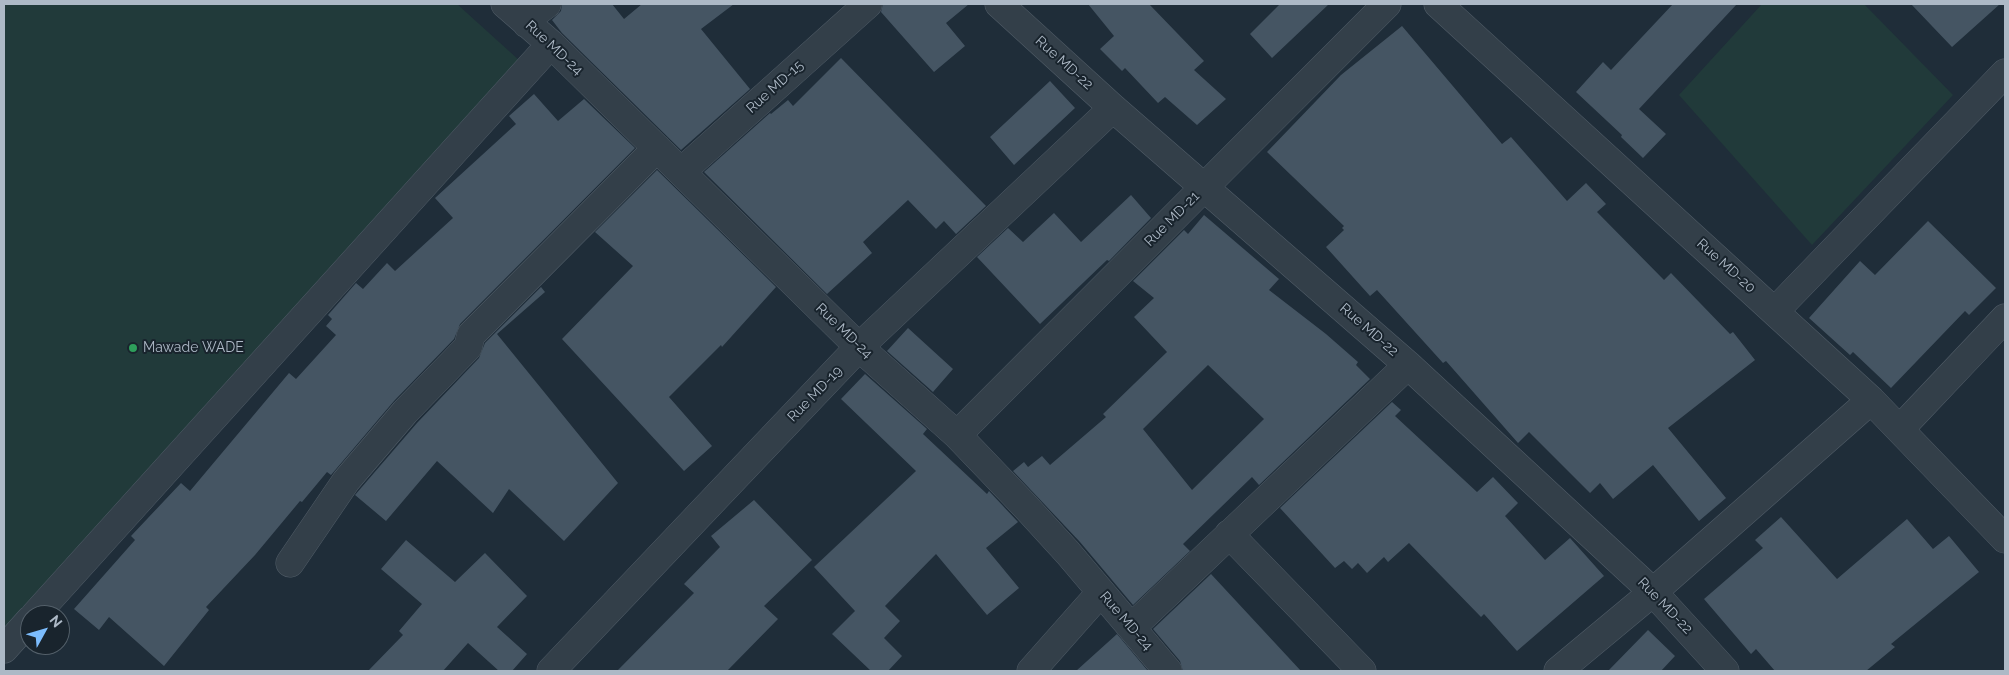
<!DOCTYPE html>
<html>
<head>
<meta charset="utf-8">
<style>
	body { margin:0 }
	#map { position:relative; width:2009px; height:675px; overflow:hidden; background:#1f2d39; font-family:Raleway,sans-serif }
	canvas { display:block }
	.frame { position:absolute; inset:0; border:5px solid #adb9c6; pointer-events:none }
	.north { position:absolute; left:20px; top:605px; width:50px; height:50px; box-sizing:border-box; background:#19242d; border:1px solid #54606a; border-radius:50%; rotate:51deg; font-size:14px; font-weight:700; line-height:20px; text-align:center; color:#adb9c6 }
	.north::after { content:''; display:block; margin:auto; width:18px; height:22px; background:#7cbcfc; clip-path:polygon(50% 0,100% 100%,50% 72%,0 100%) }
</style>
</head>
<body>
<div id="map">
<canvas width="2009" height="675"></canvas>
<div class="frame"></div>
<div class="north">N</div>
</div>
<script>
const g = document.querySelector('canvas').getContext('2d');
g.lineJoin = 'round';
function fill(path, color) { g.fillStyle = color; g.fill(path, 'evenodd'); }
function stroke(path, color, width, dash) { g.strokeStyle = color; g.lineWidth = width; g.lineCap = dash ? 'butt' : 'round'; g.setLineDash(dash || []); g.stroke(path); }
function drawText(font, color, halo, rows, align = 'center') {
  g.font = font + ' Raleway,sans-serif'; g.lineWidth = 4; g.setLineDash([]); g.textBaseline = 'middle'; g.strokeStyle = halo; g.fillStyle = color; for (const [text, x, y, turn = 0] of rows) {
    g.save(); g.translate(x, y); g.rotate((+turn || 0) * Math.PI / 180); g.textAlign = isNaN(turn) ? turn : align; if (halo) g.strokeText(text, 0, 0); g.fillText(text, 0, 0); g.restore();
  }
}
const green = new Path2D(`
	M4,4H457L520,61L4,634Z
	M1762,4H1864L1953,95L1812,245L1679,95Z`);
const building = new Path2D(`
	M562,4H612L624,19L642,4H734L701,29L750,89L681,150L562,33L552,20L561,11Z
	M883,4H969L946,23L965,46L934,72L881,12Z
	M1088,4H1149L1204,61L1194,70L1226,99L1197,125L1165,97L1158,103L1125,68L1122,71L1100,49L1114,36Z
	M1280,4H1329L1272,58L1250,34Z
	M1673,4H1737L1639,109L1666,134L1643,158L1621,137L1622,135L1576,92L1603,62L1611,70Z
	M1911,4H2000L1952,47Z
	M1402,26L1502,144L1511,137L1567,201L1586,183L1606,204L1597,212L1664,280L1671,273L1730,334L1733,332L1755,360L1668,428L1726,498L1699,521L1653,465L1613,499L1600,483L1590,493L1529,432L1518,443L1446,361L1443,363L1377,290L1370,296L1326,247L1344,230L1342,228L1344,226L1267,152L1341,75Z
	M841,58L986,206L956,234L944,221L936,229L908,200L863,242L872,253L827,294L704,172L770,113L771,114L788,100L793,106Z
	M1050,81L1075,108L1014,165L990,137Z
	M534,94L558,121L584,99L635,148L460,324L454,339L394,401L331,475L327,472L302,502L300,501L255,555L206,607L209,610L164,666L109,617L99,630L74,609L135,540L131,536L181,483L190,491L289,373L296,379L336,335L326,326L332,319L328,315L356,283L363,289L387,263L395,271L453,218L435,198L516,124L509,116Z
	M657,170L776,287L722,347L721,345L669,397L712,446L684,471L562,339L633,266L595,232Z
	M1131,195L1151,218L1109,261L1107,260L1040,324L977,257L1008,228L1023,242L1054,213L1081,242Z
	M1204,215L1279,279L1269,290L1326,334L1358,362L1356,365L1370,379L1259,485L1252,477L1183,544L1190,551L1133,605L1080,542L1013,471L1024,462L1028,467L1042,456L1050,465L1106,417L1103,414L1167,352L1134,317L1154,298L1133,281L1184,230L1188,234ZM1208,365L1264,419L1192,490L1143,429Z
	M1928,221L1996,288L1969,315L1965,311L1891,388L1853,352L1850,355L1809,318L1860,261L1875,275Z
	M541,287L545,292L497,334L618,483L564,541L509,489L493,513L437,461L386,521L355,495L417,423L479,358L485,343Z
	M908,328L953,369L933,392L887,351Z
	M865,374L927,429L923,434L987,494L989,491L1018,522L986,548L1019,588L987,615L936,554L885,606L900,621L884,638L902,656L888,671H871L832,634L855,611L814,567L916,471L841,399Z
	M1392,402L1401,410L1395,416L1477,492L1493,477L1518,503L1505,516L1545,560L1570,538L1604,576L1517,651L1484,614L1481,617L1409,543L1388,562L1384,557L1367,573L1358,563L1352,569L1344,561L1335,568L1280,508Z
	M754,500L812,560L764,606L778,619L727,671H617L694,593L684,584L720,547L711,536Z
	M1781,517L1837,579L1907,519L1933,549L1949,536L1979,572L1891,644L1895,647L1866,671H1775L1756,649L1751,654L1704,599L1763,548L1755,540Z
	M406,540L455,582L485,553L527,596L497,627L527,654L512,671H499L468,643L443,671H368L403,635L399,631L422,604L381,569Z
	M1211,574L1301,671H1183L1180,661L1153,629Z
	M1648,630L1675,656L1661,671H1608Z
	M1117,634L1148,671H1076Z`);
const minor = new Path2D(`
	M505,4L551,44L859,347L957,435L1026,507L1068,553L1168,671
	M999,4L1113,108L1408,365L1653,592L1725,671
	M1438,4L1871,400L2005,539
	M527,24L535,13L547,4
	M682,171L868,4
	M1775,311L2005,73
	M1900,429L2005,318
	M957,435L1387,4
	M1229,534L1362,671
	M290,563L346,481L405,412L468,347L471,335L657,148
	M35,615L551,44
	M1132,627L1408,365
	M4,649L30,620
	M551,671L859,347L1113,108
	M1031,671L1101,592
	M1558,671L1653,592L1871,400`);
const markers = [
	[133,348,5,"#2e9e5b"]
];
const streetNames = [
	["Rue MD-24",554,48,43],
	["Rue MD-22",1064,63,42],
	["Rue MD-15",775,87,-42],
	["Rue MD-21",1172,219,-45],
	["Rue MD-20",1726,266,42],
	["Rue MD-22",1369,330,41],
	["Rue MD-24",844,331,44],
	["Rue MD-19",815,394,-46],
	["Rue MD-22",1665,606,46],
	["Rue MD-24",1126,621,49]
];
const poiNames = [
	["Mawade WADE",143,348]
];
fill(green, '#213a3a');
fill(building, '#455563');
stroke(minor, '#505c67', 29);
stroke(minor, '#333f49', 28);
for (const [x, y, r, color] of markers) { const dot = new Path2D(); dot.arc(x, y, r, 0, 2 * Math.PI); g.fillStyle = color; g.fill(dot); stroke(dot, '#19242d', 2); }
drawText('14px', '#adb9c6', '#19242d', streetNames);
drawText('14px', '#adb9c6', '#19242d', poiNames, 'left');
</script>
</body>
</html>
